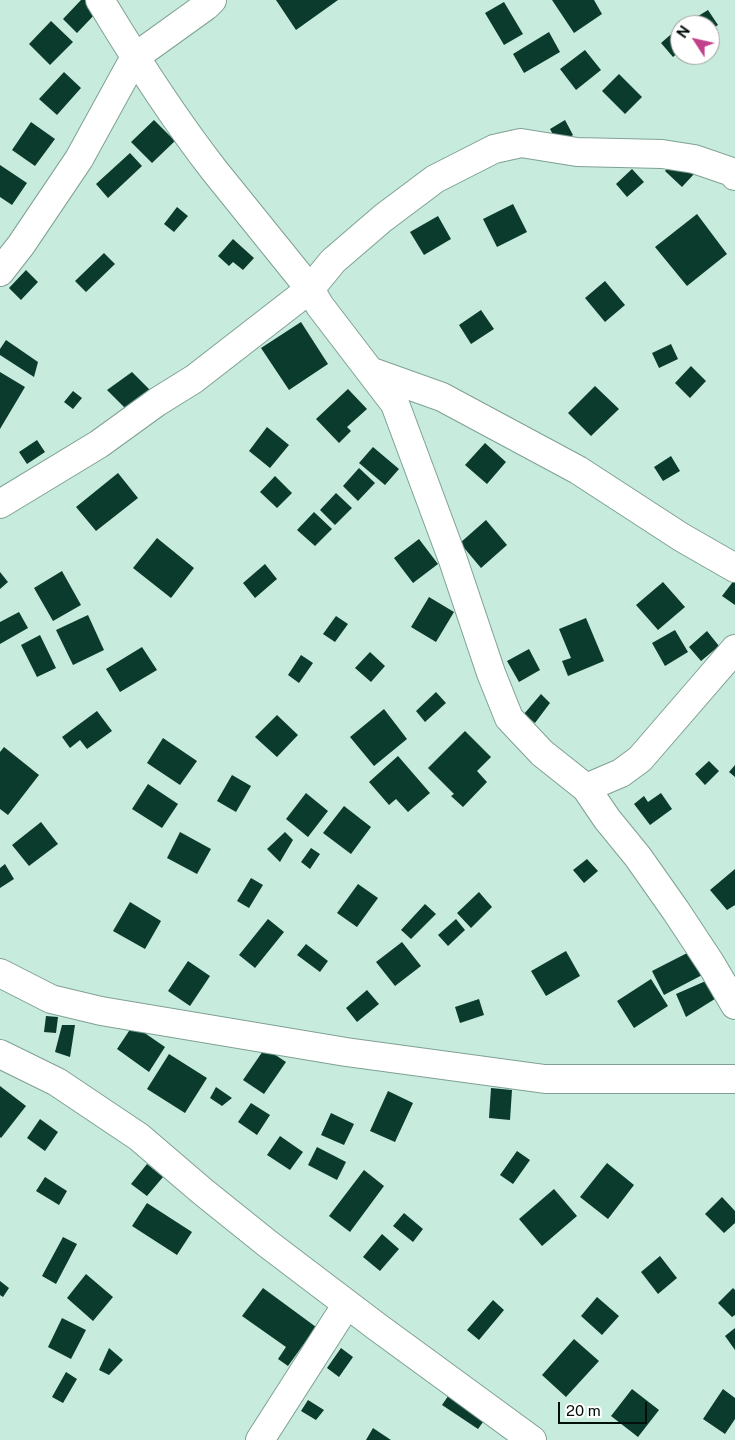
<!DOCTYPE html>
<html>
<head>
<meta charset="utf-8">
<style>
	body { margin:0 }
	#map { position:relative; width:735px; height:1440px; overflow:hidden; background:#c7ebdc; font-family:"Public Sans",sans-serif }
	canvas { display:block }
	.north { position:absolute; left:670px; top:15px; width:50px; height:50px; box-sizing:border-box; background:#fff; border:1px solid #9a9f9d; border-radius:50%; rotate:305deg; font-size:14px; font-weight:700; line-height:20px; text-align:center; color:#030f0a }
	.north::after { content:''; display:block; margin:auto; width:18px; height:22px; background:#c2418b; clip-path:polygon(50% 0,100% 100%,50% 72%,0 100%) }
	.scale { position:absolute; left:558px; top:1402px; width:89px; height:22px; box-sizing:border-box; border:2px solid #030f0a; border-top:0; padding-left:6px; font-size:15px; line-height:18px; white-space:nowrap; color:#030f0a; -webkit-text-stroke:4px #fff; paint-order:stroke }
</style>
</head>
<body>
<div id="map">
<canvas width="735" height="1440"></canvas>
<div class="north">N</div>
<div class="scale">20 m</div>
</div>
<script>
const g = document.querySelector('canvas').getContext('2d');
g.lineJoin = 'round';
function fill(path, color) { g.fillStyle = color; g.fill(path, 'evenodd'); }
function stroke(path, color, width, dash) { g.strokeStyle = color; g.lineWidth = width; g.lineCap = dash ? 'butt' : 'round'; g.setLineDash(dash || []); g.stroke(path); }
const building = new Path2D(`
	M81,0H85L97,12L77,33L63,19Z
	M276,0H338L296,30Z
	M552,0H594L602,14L574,33Z
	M504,2L523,34L504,45L485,13Z
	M708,10L718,25L710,30V25H693L690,21Z
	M51,21L73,42L50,65L29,44Z
	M676,30L680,34V51L673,57L661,43Z
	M549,32L560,52L524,73L513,54Z
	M585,50L601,70L576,90L560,69Z
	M64,72L81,88L57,115L39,99Z
	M619,74L642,97L625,114L602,91Z
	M154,120L175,141L152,163L131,142Z
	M565,120L573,135L558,144L550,129Z
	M31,122L55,139L35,166L12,150Z
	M130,153L142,166L108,198L96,184Z
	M677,158L694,174L682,187L665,171Z
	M0,165L27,183L12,205L0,197Z
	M632,169L644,182L627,197L616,184Z
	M513,204L527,232L497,247L483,219Z
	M177,207L188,216L174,232L164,224Z
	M697,214L727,254L687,286L655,247Z
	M438,216L451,239L424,255L410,232Z
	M233,239L254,258L243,270L233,262L229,266L218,256Z
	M104,253L115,264L86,292L75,281Z
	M26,270L38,282L21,300L9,288Z
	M605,281L625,305L605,322L585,298Z
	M481,310L494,329L471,344L459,325Z
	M301,322L328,364L289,390L261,348Z
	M6,340L38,362L34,377L0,355V349Z
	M671,344L678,359L659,368L652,353Z
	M691,366L706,381L690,398L675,383Z
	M0,372L25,387L0,429Z
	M132,372L150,390L129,412L107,390Z
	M595,386L619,409L591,436L568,413Z
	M348,389L367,409L347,427L351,431L339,443L316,419Z
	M73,391L82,398L73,409L64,402Z
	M267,427L289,445L270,468L249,451Z
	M37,440L45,452L27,464L19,452Z
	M485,443L506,462L487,484L465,465Z
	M373,447L399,469L385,485L359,463Z
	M671,456L680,471L663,481L654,467Z
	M359,468L375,483L358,501L343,486Z
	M118,473L138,498L96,531L76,507Z
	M275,476L292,493L277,508L260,492Z
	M336,493L352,508L335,525L320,510Z
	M314,512L332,529L315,546L297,530Z
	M486,520L507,545L481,568L460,543Z
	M157,538L194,568L171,598L133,568Z
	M419,539L438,564L413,583L394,558Z
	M265,564L277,579L255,598L243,583Z
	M62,571L81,605L53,621L34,588Z
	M0,572L8,582L0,589Z
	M735,579V605L722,596Z
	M663,582L685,607L658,630L636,605Z
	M429,597L454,612L436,642L411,627Z
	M19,612L28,628L0,644V622Z
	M88,615L104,650L73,665L56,630Z
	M336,616L348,624L335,642L323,634Z
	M586,618L604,661L568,676L562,661L571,658L559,629Z
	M675,630L688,652L665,666L652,643Z
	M707,631L719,646L701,661L689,647Z
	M40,635L56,668L37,677L21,645Z
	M142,647L157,670L120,692L106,669Z
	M529,649L540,670L519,682L507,661Z
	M370,652L385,666L371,682L355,668Z
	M301,655L313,663L299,683L288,675Z
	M436,692L446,703L425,722L416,711Z
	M541,694L550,703L535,723L524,714Z
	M384,709L407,739L374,766L350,737Z
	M97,711L112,731L87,749L80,740L70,748L62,737Z
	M277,715L298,735L277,757L255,737Z
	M465,731L491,757L477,771L487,782L463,807L451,796L454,794L428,768Z
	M163,738L197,761L180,785L147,763Z
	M4,747L39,775L8,815L0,809V752Z
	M398,756L430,793L408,812L396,799L389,805L369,782Z
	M709,761L719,771L705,785L695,774Z
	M735,765V777L729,772Z
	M232,775L251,786L236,812L217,801Z
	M148,784L178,804L162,828L132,809Z
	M306,793L328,811L308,837L286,819Z
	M661,793L672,809L650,825L634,804L644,796L648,802Z
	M344,806L371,827L351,854L323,833Z
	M41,822L58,844L29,866L12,845Z
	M180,832L211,849L197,874L167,858Z
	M285,832L293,840L280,862L267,849Z
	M311,848L320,854L310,869L301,862Z
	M587,859L598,871L584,883L573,870Z
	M5,864L14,879L0,888V868Z
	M735,869V905L727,910L710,890Z
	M251,878L263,885L249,908L237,901Z
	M358,884L378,898L357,927L337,913Z
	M479,892L492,907L471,928L457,913Z
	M130,902L161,921L145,949L113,931Z
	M425,904L436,914L411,939L401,930Z
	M268,919L284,932L255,968L239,955Z
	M456,919L465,930L448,946L438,935Z
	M402,942L421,966L395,986L376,962Z
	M306,944L328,961L320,972L297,955Z
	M695,949L706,973L664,995L652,971Z
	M566,951L580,976L546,996L531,971Z
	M188,961L210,976L190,1006L168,991Z
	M651,979L668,1006L634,1028L617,1001Z
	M708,980L718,997L686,1017L676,994Z
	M367,990L379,1004L357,1022L346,1008Z
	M479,999L484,1015L460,1023L455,1007Z
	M46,1016L58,1017L56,1033L44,1032Z
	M62,1025H75L70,1057L55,1052Z
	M133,1025L165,1047L149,1072L117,1049Z
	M265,1048L286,1062L264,1094L243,1080Z
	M169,1054L207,1078L185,1113L147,1089Z
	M0,1086L26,1106L1,1138L0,1137Z
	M216,1087L232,1098L222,1106L210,1098Z
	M491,1088L512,1090L510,1120L489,1118Z
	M388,1091L413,1103L395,1142L370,1131Z
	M251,1103L270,1115L257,1135L238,1122Z
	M331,1113L354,1124L344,1145L321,1135Z
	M40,1119L58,1132L45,1151L27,1138Z
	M280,1136L303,1152L290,1170L267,1155Z
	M317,1147L346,1162L337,1180L308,1165Z
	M517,1151L530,1160L513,1184L500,1175Z
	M607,1163L634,1185L608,1219L580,1197Z
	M147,1164L163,1177L147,1196L131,1184Z
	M364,1170L384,1186L350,1232L329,1216Z
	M45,1177L67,1191L59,1205L36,1191Z
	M554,1189L577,1216L542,1246L519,1219Z
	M722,1197L735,1211V1223L724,1233L705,1214Z
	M147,1203L192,1232L177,1255L132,1226Z
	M404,1213L423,1229L413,1242L393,1226Z
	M382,1234L399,1249L380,1271L363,1257Z
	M63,1237L77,1244L56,1284L42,1276Z
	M660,1256L677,1278L658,1294L641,1272Z
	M86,1274L113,1297L93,1321L67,1298Z
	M0,1281L9,1288L3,1297L0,1295Z
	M263,1288L316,1327L288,1366L278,1359L286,1347L242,1316Z
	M733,1288L735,1290V1315L732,1317L718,1303Z
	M597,1297L619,1316L602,1335L581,1316Z
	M493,1300L504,1310L479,1340L467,1330Z
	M62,1318L86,1330L71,1359L48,1347Z
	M735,1328V1350L725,1336Z
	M574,1339L599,1361L566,1397L542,1375Z
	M109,1348L123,1360L109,1375L99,1370Z
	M341,1348L353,1357L339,1377L327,1368Z
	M66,1372L77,1379L63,1403L52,1397Z
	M455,1386L491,1411L478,1429L442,1405Z
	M632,1389L659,1410L638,1437L611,1416Z
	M723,1389L735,1398V1419L725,1434L703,1419Z
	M308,1400L324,1410L316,1420L301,1411Z
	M373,1428L391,1440H366Z`);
const street = new Path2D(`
	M100,0C135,58 172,116 214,170C246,210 278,249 310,289L320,306L395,404L453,560L491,673L509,718L542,753L586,788L607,819L638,857L676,911L711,964L735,1005
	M0,272L21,245L79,159L135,57L206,6L212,0
	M372,372L442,397L578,470L681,537L735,568
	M0,504L99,444L157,402L194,379L310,289L333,261L383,218L435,179L494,149L521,143L577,152L662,154L694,159L732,172L735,176
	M586,788L621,773L640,759L735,649
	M0,973L51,999L101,1011L346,1052L545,1079H735
	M0,1054L57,1082L139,1137L202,1191L268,1244L376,1326L532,1440
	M260,1440L347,1304`);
fill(building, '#0b3b2d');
stroke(street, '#7fa193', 30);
stroke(street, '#fff', 28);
</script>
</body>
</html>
